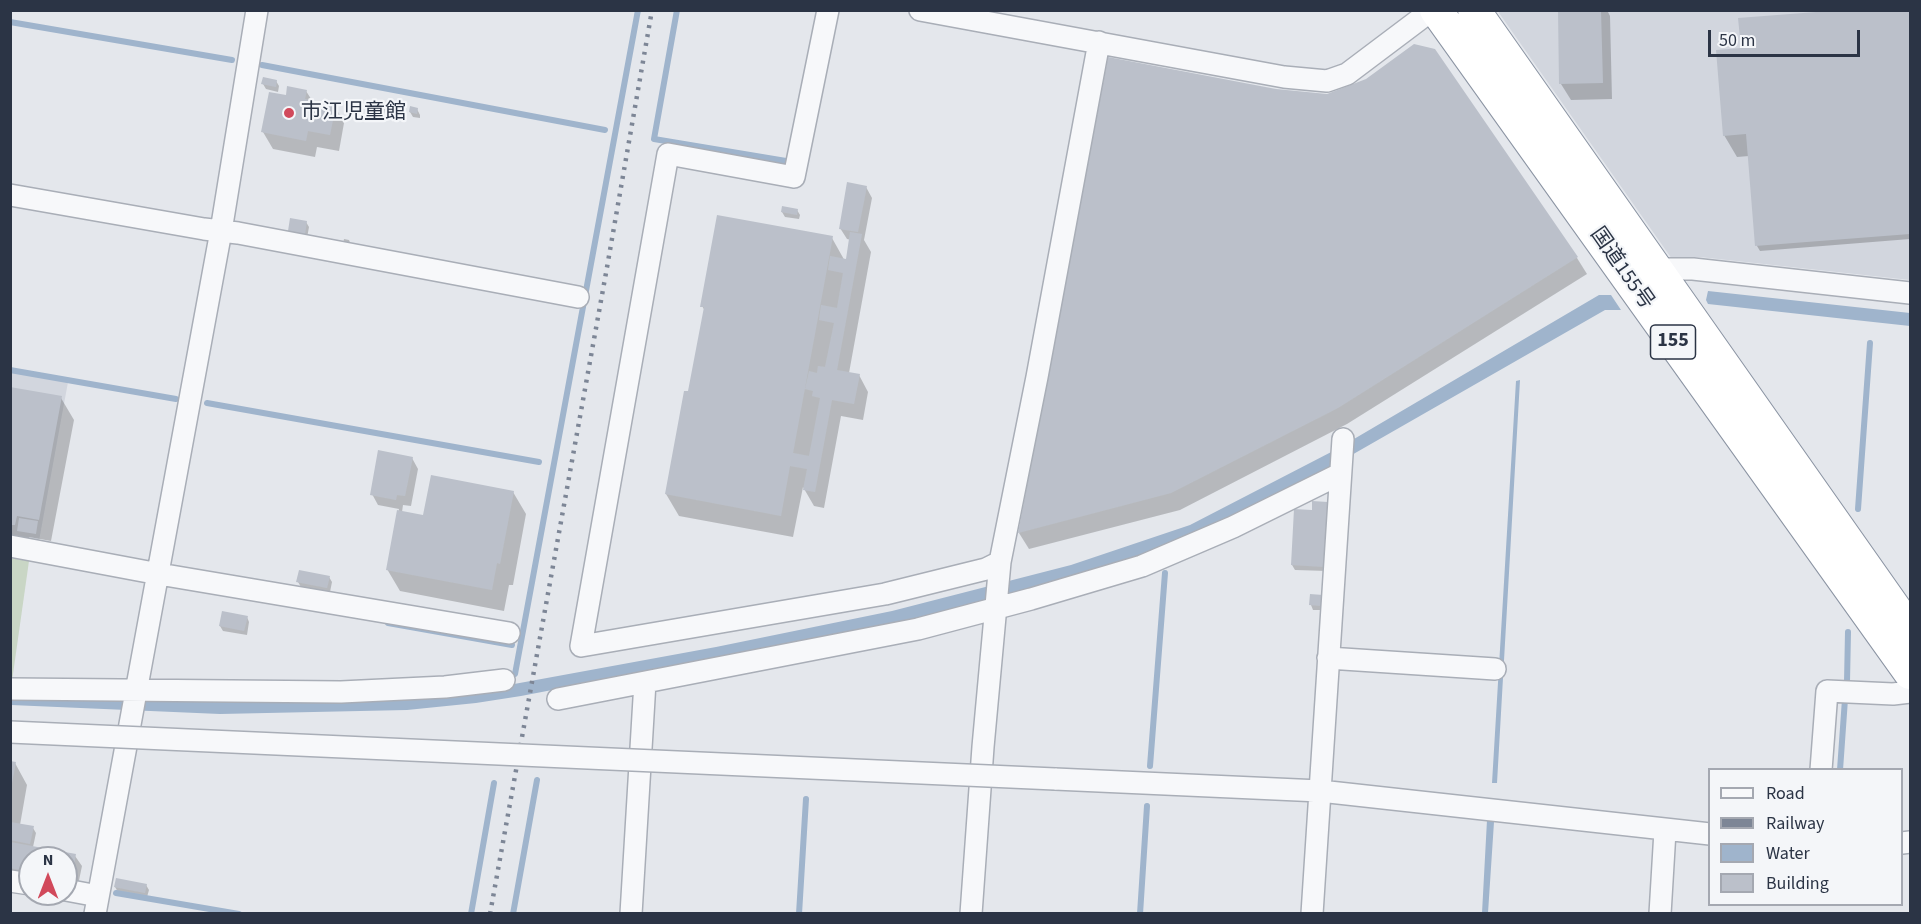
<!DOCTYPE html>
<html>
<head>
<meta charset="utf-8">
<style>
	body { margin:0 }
	#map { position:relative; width:1921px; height:924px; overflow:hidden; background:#e4e7ec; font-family:"Source Sans 3",sans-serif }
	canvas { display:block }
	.frame { position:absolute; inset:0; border:12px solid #2b3445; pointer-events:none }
	.legend { position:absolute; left:1708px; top:768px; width:195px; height:138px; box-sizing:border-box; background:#f4f6f9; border:2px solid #a4a8b1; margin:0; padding:8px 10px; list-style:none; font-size:18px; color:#2b3445 }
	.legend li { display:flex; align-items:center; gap:12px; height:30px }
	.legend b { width:30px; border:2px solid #a4a8b1 }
	.north { position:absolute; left:18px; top:846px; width:60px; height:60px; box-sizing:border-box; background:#f4f6f9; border:2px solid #a4a8b1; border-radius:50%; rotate:0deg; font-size:16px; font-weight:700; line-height:24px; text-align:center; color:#2b3445 }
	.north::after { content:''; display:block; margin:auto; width:21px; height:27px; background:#d1495b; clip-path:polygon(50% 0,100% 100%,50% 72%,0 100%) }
	.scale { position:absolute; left:1708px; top:30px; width:152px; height:27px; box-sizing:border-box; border:3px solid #2b3445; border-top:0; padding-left:8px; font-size:18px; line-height:21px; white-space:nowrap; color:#2b3445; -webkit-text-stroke:4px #f4f6f9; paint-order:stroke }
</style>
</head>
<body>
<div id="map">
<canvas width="1921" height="924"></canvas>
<div class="frame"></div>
<ul class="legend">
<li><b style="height:8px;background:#f7f8fa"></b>Road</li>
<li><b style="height:8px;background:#7d8696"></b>Railway</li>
<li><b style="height:16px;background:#9fb4cc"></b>Water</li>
<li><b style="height:16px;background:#bbc0ca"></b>Building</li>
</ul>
<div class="north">N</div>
<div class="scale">50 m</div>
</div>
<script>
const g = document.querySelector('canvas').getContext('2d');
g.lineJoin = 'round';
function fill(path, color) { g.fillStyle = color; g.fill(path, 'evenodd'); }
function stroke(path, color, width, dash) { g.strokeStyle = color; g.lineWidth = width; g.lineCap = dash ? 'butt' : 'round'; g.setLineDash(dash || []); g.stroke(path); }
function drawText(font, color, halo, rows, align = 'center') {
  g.font = font + ' "Source Sans 3","Noto Sans JP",sans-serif'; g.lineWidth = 4.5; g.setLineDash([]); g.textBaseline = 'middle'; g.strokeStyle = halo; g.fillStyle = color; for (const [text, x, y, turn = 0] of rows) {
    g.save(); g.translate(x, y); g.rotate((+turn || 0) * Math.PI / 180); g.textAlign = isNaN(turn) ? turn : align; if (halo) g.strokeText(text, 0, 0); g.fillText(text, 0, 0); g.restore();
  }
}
const built = new Path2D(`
	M1500,10L1910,11V280L1700,257L1672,259L1499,13Z
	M10,372L68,382L39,541L11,536Z`);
const green = new Path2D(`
	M10,558L29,561L12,681H10Z`);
const water = new Path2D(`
	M1708,291L1910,313V326L1708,304L1706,300Z
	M1599,295H1611L1621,310H1605L1336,464L1208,531L1141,557L1069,578L894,624L521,696L476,703L407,710L220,714L11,705V693L476,691L716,647L892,611L1071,565L1190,525L1337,449Z
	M1520,380L1497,783H1492L1516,381Z
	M1487,820L1494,822L1488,913H1482Z`);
const shadow = new Path2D(`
	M1559,10H1607L1610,16L1612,99L1571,100L1561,84Z
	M1862,10H1910V239L1760,251L1757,246L1749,156L1737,157L1724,135L1743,49Z
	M1434,50L1577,258L1587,274L1347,424L1180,510L1029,549L1019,533L1275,91L1327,95L1366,80Z
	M276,81L279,86L278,92L266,89L263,84Z
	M306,91L313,102L335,106L344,123L339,151L317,147L315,157L273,149L263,132L287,97Z
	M382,102L385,107L384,113L375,111L373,106Z
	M417,109L420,115V118L413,117L410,112Z
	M866,187L872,198L864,240L871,252L849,373L859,375L868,392L863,420L841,416L824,508L814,506L803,487L793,537L679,516L666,494L689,393L705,311L702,306L832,238L846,263L851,240L847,239L840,228Z
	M797,210L800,215L799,219L785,217L782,212Z
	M306,222L309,227L307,238L292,235L289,230Z
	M344,239L349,240L351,245L343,244Z
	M10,388L61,398L74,420L51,541L29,537L27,547L10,543Z
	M412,458L418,469L411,506L403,505L402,512L425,516L513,492L526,514L513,585H509L504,611L400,591L387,569L399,509L378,505L372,494Z
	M1327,503L1330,508L1327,571L1295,570L1292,565L1313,511Z
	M329,577L332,582L330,592L301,587L298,582Z
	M1322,596L1324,610H1313L1311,605Z
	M247,617L249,622L247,635L223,631L220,626Z
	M10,762L15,763L27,785L20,825L33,828L36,833L33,847L75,856L82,866L77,890L66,888V858H30V881L10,877Z
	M146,885L149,890L147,897L118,892L115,887Z`);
const stream = new Path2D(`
	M677,10L654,139L792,162
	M10,22L232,60
	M262,65L605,130
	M10,370L176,399
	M207,403L539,462
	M1858,509L1870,343
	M388,623L512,645
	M515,674L638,10
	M1847,682L1848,632
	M1150,766L1165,573
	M1840,770L1845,699
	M116,893L239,914
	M471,914L494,783
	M513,914L537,780
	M799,914L806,799
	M1140,914L1147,806`);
const building = new Path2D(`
	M1558,10H1601L1603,83L1559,84Z
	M1842,10H1910V234L1755,246L1746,134L1723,136L1716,50L1741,48L1738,18Z
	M1414,44L1435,49L1578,257L1338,408L1171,493L1018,533L1108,57L1276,89L1327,94L1366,79Z
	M263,77L277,80L276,87L261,84Z
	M287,86L307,90L305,99L336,105L330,135L308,131L306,141L261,132L269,92L286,95Z
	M372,99L383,101L382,108L371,106Z
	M410,106L418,108L417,114L409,112Z
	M847,182L867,186L858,232L839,229Z
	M782,206L798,209L797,215L781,212Z
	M717,215L833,236L793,453L809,456L820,398L812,396L813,391L805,389L809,371L817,373L818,366L825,367L834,323L819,320L821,305L837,308L843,273L828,270L830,256L846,259L850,232L862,234L837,370L860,374L854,404L832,400L815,492L803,490L807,469L790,466L781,516L665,494L684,391H688L704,307H700Z
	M290,218L307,221L305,234L288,231Z
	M10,387L62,396L39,520L17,516L15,525H10Z
	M378,450L413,457L405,496L397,495L396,500L370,495Z
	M431,475L514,491L500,564L497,563L492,590L386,570L397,510L423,515Z
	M1312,501L1328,502L1325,567L1291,565L1294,509L1312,510Z
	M19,518L38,521L36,534L17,531Z
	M299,570L330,576L327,588L296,582Z
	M1310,594L1323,595L1322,606L1309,605Z
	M222,611L248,616L244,631L219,626Z
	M10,761L16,762L12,783H10Z
	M10,822L34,826L30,844L10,840Z
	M10,842L76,854L71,880L66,879V858H30V872L10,868Z
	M116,878L147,884L145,893L114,887Z`);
const minor = new Path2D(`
	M828,10L794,177L668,154L581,646L885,594L986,569L1000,562
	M920,10L1284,77L1327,81L1347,74L1432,10
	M10,195L204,229L238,233L578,297
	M1657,269H1693L1910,293
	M10,546L159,574L509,633
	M1328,658L1495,669
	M10,689L341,692L445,687L504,680
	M558,699L918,629L1031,599L1142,566L1233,527L1340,474
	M1821,770L1827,691L1893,694L1910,692
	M1055,779L1320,791L1710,834
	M1902,843L1910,842
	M10,881L30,884
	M66,890L98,896
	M95,914L221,231L257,10
	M631,914L645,682
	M971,914L983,747L1000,562L1037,377L1099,42
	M1312,914L1343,439
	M1660,914L1665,831`);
const highway = new Path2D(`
	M1436,10L1910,673
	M1474,10L1910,630`);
const rail = new Path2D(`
	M490,914L606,273L652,10`);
const minorBridge = new Path2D(`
	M10,732L1055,779`);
const markers = [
	[289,113,6,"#d1495b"]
];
const shields = [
	[1673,342,45]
];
const shieldNames = [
	["155",1673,342]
];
const poiNames = [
	["市江児童館",301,113]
];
const streetNames = [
	["国道155号",1621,269,55]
];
fill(built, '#d2d6de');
fill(green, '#c9d6c5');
fill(water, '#9fb4cc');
fill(shadow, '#0003');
stroke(stream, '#9fb4cc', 6);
fill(building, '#bbc0ca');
stroke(minor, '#a9aeb7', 24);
stroke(highway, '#8b94a3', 34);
stroke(minor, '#f7f8fa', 21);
stroke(highway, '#fff', 32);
stroke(rail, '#7d8696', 4.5, [3, 6]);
stroke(minorBridge, '#a9aeb7', 24, []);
stroke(minorBridge, '#f7f8fa', 21);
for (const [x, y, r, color] of markers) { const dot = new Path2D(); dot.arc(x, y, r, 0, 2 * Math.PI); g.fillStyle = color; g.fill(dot); stroke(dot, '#f4f6f9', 2); }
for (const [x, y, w] of shields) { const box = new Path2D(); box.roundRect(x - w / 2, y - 17, w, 34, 4.5); g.fillStyle = '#f4f6f9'; g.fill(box); stroke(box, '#2b3445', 1.5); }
drawText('bold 20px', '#2b3445', null, shieldNames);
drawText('21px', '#2b3445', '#f4f6f9', poiNames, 'left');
drawText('21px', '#2b3445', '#f4f6f9', streetNames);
</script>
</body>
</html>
